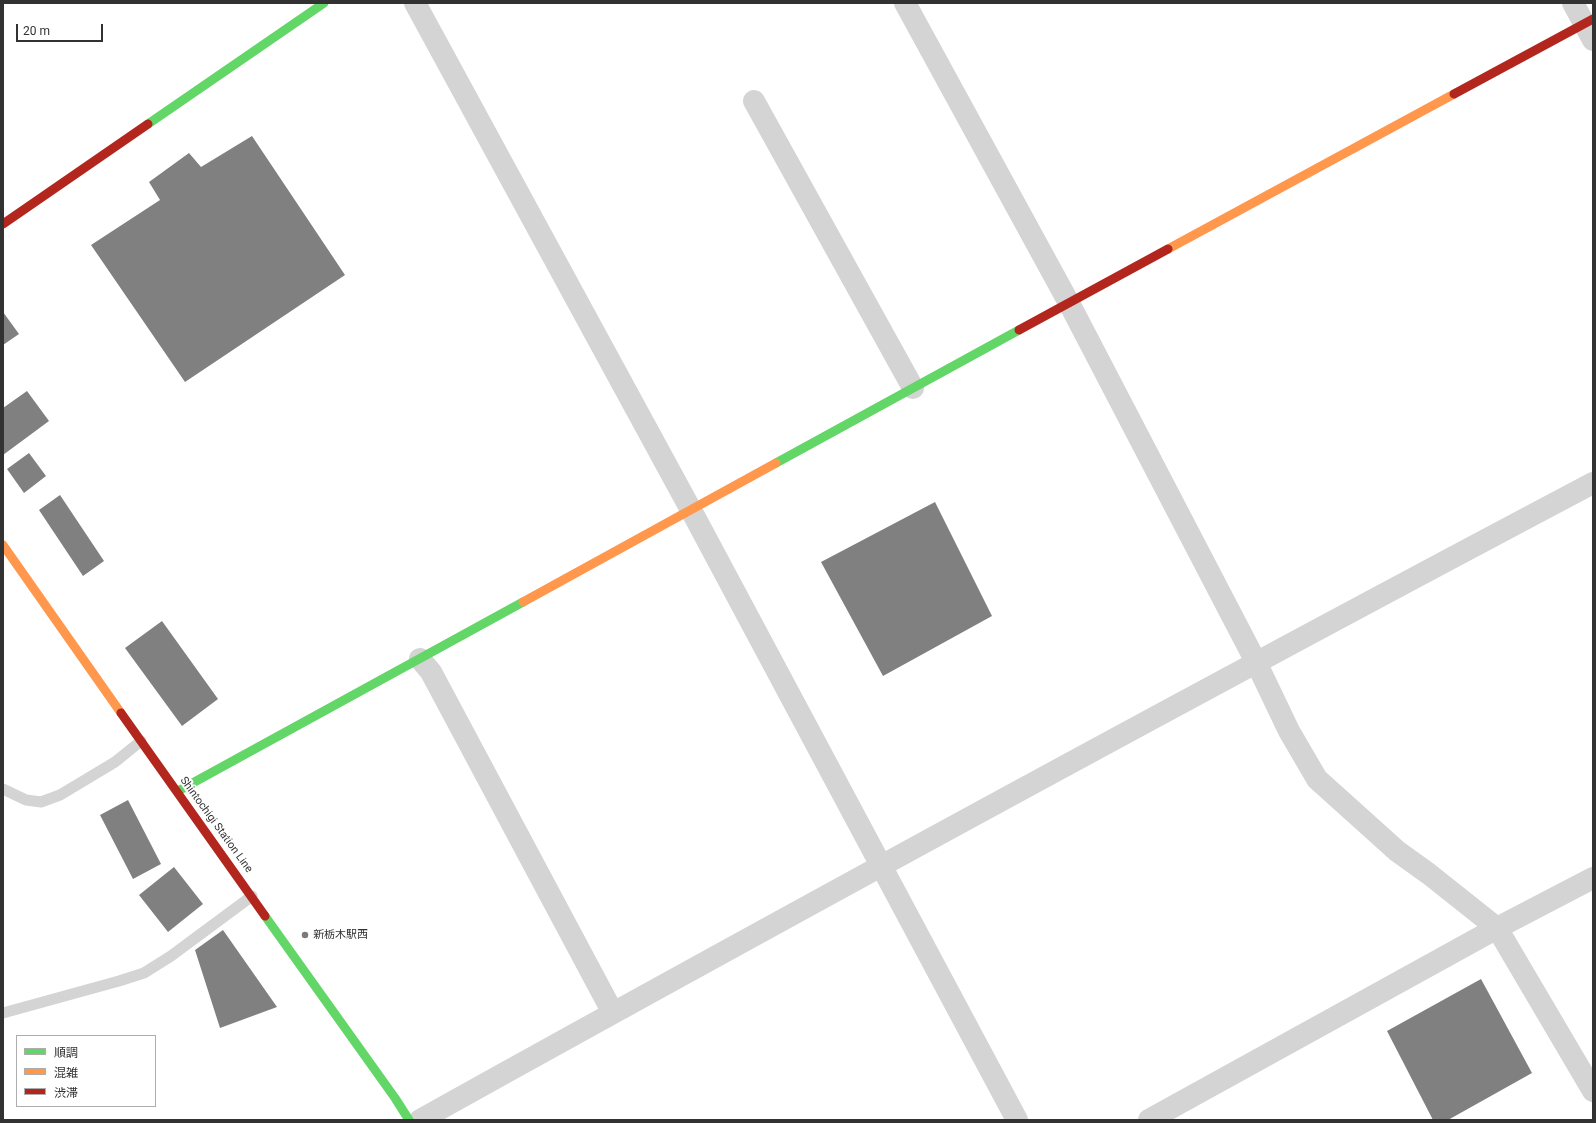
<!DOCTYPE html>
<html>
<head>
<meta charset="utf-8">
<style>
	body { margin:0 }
	#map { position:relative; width:1596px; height:1123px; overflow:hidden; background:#fff; font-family:Roboto,"Noto Sans JP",sans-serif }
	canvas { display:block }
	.frame { position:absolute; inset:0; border:4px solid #323232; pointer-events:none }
	.legend { position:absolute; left:16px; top:1035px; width:140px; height:72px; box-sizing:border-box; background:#fff; border:1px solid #adadad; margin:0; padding:5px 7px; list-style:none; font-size:12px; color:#323232 }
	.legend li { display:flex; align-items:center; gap:8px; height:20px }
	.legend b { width:20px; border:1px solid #adadad }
	.scale { position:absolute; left:16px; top:24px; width:87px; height:18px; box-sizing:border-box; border:2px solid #323232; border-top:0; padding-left:5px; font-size:12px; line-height:14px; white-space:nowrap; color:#323232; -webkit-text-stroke:3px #fff; paint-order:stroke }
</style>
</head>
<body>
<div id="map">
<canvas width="1596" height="1123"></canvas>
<div class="frame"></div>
<ul class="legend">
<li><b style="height:5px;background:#63d668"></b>順調</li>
<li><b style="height:5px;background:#ff974d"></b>混雑</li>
<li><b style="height:5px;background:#b3261e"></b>渋滞</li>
</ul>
<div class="scale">20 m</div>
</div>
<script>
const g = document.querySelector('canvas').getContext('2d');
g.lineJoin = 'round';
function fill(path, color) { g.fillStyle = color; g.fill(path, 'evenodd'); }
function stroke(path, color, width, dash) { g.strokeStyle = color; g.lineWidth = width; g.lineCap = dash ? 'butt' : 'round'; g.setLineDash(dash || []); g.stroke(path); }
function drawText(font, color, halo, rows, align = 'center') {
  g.font = font + ' Roboto,"Noto Sans JP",sans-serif'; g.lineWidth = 4; g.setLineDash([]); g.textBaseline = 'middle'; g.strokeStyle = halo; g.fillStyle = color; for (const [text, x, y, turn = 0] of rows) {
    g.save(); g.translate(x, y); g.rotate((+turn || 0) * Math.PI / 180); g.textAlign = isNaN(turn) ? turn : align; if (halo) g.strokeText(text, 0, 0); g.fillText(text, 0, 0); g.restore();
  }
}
const building = new Path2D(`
	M252,136L345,275L185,382L91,245L160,200L149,182L189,153L201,167Z
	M3,312L19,334L3,345Z
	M27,391L49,421L3,455V408Z
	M29,453L46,476L24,493L7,469Z
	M60,495L104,561L83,576L39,510Z
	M935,502L992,616L883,676L821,562Z
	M162,621L218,699L182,726L125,648Z
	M128,800L161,864L133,879L100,815Z
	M174,867L203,904L168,932L139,895Z
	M223,930L277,1007L220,1028L195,950Z
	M1481,979L1532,1073L1448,1120H1433L1387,1031Z`);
const lane = new Path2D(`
	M3,789L26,800L41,802L60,795L115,762L141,741
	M3,1013L119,981L144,973L171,956L252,896`);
const street = new Path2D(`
	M415,3L691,510L1017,1120
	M905,3L1069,303L1256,662L1289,731L1317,779L1397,851L1429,874L1497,928L1593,1091
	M1573,3L1593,40
	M754,101L913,388
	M420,659L431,672L613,1013
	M420,1120C809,904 1200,691 1593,483
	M1149,1120L1497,928L1593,878`);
const fast = new Path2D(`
	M148,124L324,3
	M776,463L1019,330
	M178,791L523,602
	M265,916L395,1098L409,1120`);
const slow = new Path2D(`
	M1168,249L1454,94
	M3,545L121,713
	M523,602L776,463`);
const jam = new Path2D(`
	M1454,94L1593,19
	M3,224L148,124
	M1019,330L1168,249
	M121,713L265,916`);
const markers = [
	[305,935,4,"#7a7a7a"]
];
const streetNames = [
	["Shintochigi Station Line",216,825,54]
];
const poiNames = [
	["新栃木駅西",313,935]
];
fill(building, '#808080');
stroke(lane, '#d4d4d4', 11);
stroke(street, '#d4d4d4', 22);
stroke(fast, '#63d668', 9);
stroke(slow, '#ff974d', 9);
stroke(jam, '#b3261e', 9);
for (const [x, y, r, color] of markers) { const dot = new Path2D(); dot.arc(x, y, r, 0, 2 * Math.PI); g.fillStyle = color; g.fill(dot); stroke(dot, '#fff', 1.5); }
drawText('11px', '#323232', '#fff', streetNames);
drawText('11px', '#323232', '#fff', poiNames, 'left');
</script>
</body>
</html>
